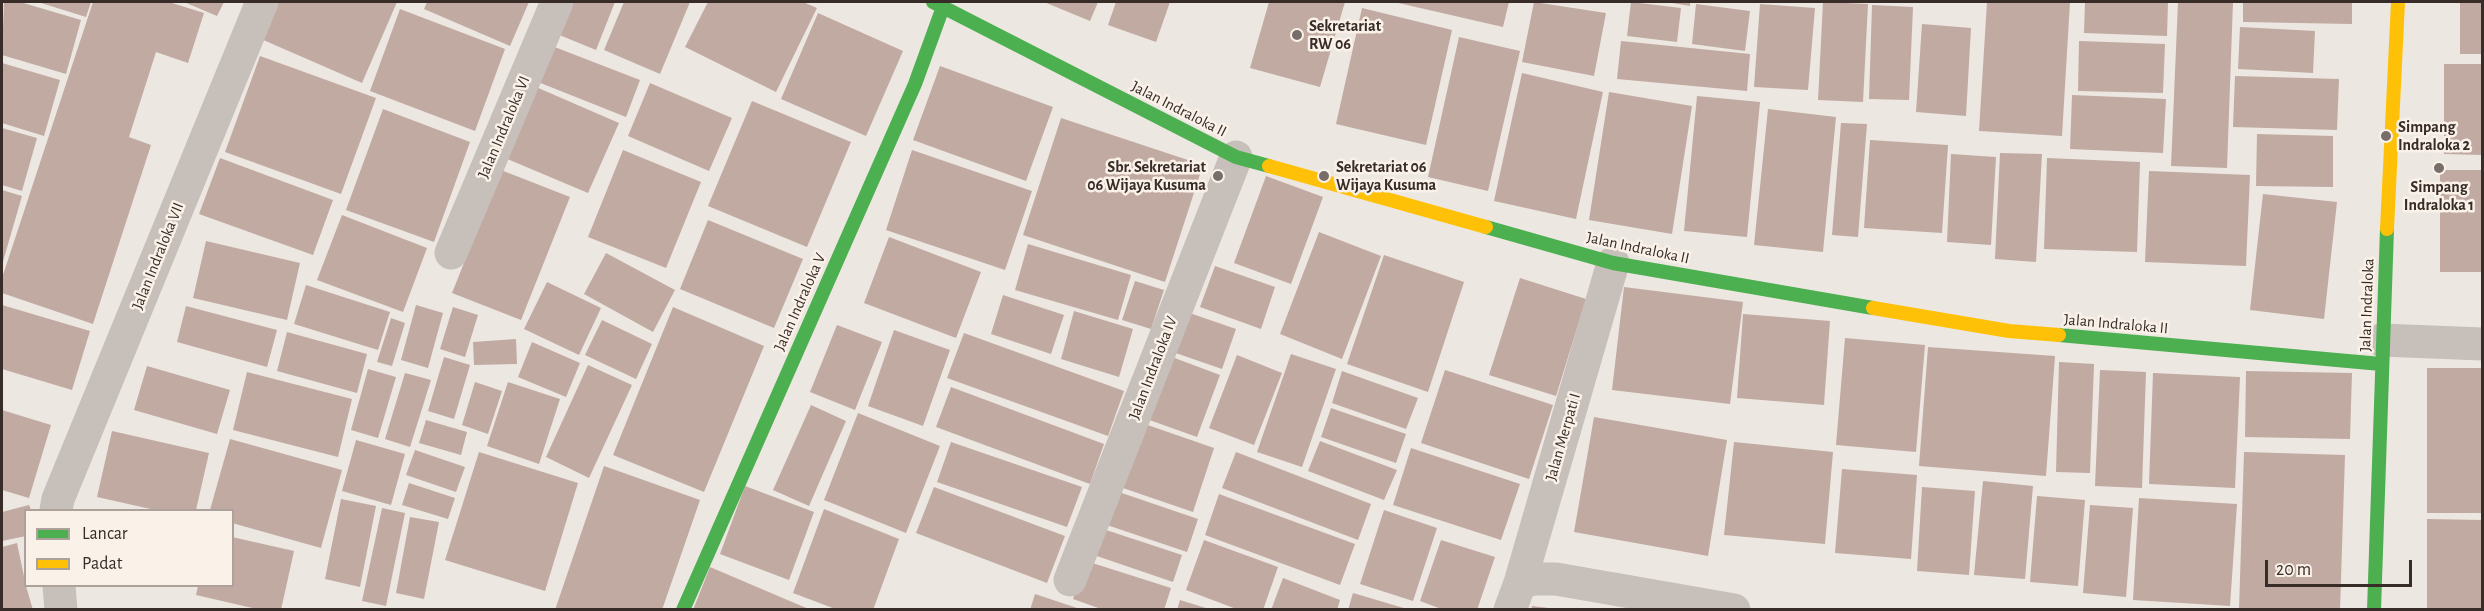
<!DOCTYPE html>
<html>
<head>
<meta charset="utf-8">
<style>
	body { margin:0 }
	#map { position:relative; width:2484px; height:611px; overflow:hidden; background:#ede7e1; font-family:"Alegreya Sans",sans-serif }
	canvas { display:block }
	.frame { position:absolute; inset:0; border:3px solid #372c28; pointer-events:none }
	.legend { position:absolute; left:24px; top:509px; width:210px; height:78px; box-sizing:border-box; background:#faf1e8; border:2px solid #aca29b; margin:0; padding:8px 10px; list-style:none; font-size:18px; color:#372c28 }
	.legend li { display:flex; align-items:center; gap:12px; height:30px }
	.legend b { width:30px; border:2px solid #aca29b }
	.scale { position:absolute; left:2265px; top:560px; width:147px; height:27px; box-sizing:border-box; border:3px solid #372c28; border-top:0; padding-left:8px; font-size:18px; line-height:21px; white-space:nowrap; color:#372c28; -webkit-text-stroke:4px #faf1e8; paint-order:stroke }
</style>
</head>
<body>
<div id="map">
<canvas width="2484" height="611"></canvas>
<div class="frame"></div>
<ul class="legend">
<li><b style="height:8px;background:#4caf50"></b>Lancar</li>
<li><b style="height:8px;background:#ffc107"></b>Padat</li>
</ul>
<div class="scale">20 m</div>
</div>
<script>
const g = document.querySelector('canvas').getContext('2d');
g.lineJoin = 'round';
function fill(path, color) { g.fillStyle = color; g.fill(path, 'evenodd'); }
function stroke(path, color, width, dash) { g.strokeStyle = color; g.lineWidth = width; g.lineCap = dash ? 'butt' : 'round'; g.setLineDash(dash || []); g.stroke(path); }
function drawText(font, color, halo, rows, align = 'center') {
  g.font = font + ' "Alegreya Sans",sans-serif'; g.lineWidth = 5; g.setLineDash([]); g.textBaseline = 'middle'; g.strokeStyle = halo; g.fillStyle = color; for (const [text, x, y, turn = 0] of rows) {
    g.save(); g.translate(x, y); g.rotate((+turn || 0) * Math.PI / 180); g.textAlign = isNaN(turn) ? turn : align; if (halo) g.strokeText(text, 0, 0); g.fillText(text, 0, 0); g.restore();
  }
}
const building = new Path2D(`
	M4,2H20L81,20L66,74L2,55Z
	M38,2H91L86,17Z
	M93,2H169L204,13L188,63L156,52L129,137L151,145L93,324L2,293V278Z
	M184,2H224L217,16Z
	M277,2H397L362,83L261,39Z
	M427,2H529L510,46L424,9Z
	M570,2H615L596,50L557,34Z
	M624,2H690L660,74L604,50Z
	M708,2H803L817,8L776,92L685,47Z
	M1044,2H1098L1090,21Z
	M1116,2H1170L1156,42L1108,25Z
	M1269,2H1345L1320,87L1250,68Z
	M1394,2H1509L1503,27Z
	M1534,2L1606,13L1594,76L1522,62Z
	M1631,2L1681,8L1677,42L1627,36Z
	M1666,2H1690V6Z
	M1823,2L1868,4L1863,102L1818,100Z
	M1987,2H2070L2062,136L1979,131Z
	M2085,2H2168L2167,36L2084,33Z
	M2178,2H2233L2227,168L2171,166Z
	M2243,2H2352V24L2243,22Z
	M2460,2H2482V54H2460Z
	M1696,4L1750,11L1745,51L1692,44Z
	M1760,4L1815,8L1808,90L1754,87Z
	M1872,5L1913,7L1909,100L1869,99Z
	M1362,8L1452,30L1426,145L1336,124Z
	M400,9L505,49L475,131L370,91Z
	M818,13L903,51L866,136L781,99Z
	M1922,24L1971,28L1966,116L1916,112Z
	M2240,27L2315,31L2313,73L2238,69Z
	M1459,37L1520,51L1488,191L1428,177Z
	M1621,41L1750,54L1747,91L1617,79Z
	M2079,41L2165,44L2163,93L2078,91Z
	M552,46L640,80L626,117L538,82Z
	M260,56L376,98L341,194L225,152Z
	M2,63L60,80L44,136L2,123Z
	M2444,64H2482V155L2444,154Z
	M940,66L1053,107L1026,181L913,140Z
	M1522,73L1603,92L1576,219L1494,201Z
	M2235,76L2339,79L2337,130L2233,127Z
	M650,83L732,118L709,171L628,136Z
	M536,87L619,123L588,193L505,158Z
	M1609,92L1692,106L1672,234L1589,220Z
	M2072,95L2166,99L2163,153L2070,149Z
	M1697,96L1760,102L1747,237L1684,231Z
	M752,101L851,142L807,247L708,206Z
	M383,109L470,142L434,242L346,210Z
	M1768,109L1836,117L1823,252L1754,245Z
	M1061,118L1203,165L1165,282L1023,235Z
	M1841,123L1867,124L1858,237L1832,235Z
	M2,128L37,138L22,191L2,185Z
	M2257,134L2333,136V187L2256,186Z
	M1870,140L1948,145L1942,233L1864,228Z
	M623,150L701,182L666,268L588,237Z
	M912,150L1032,191L1005,270L886,230Z
	M2000,153L2042,154L2036,262L1995,259Z
	M1951,154L1996,157L1991,245L1947,242Z
	M220,158L333,200L313,255L199,214Z
	M2047,158L2140,162L2137,252L2044,249Z
	M501,170L570,197L521,320L452,293Z
	M2440,170H2482V272H2440Z
	M2149,171L2250,175L2246,266L2145,262Z
	M1266,176L1323,197L1291,284L1234,263Z
	M2,190L22,196L2,265Z
	M2263,194L2337,202L2324,319L2250,310Z
	M342,215L427,248L403,312L317,280Z
	M708,220L803,259L774,328L680,289Z
	M1319,232L1381,256L1342,359L1280,334Z
	M889,237L981,272L956,338L864,303Z
	M206,241L300,263L287,320L193,298Z
	M1028,244L1131,275L1118,320L1015,290Z
	M606,253L675,290L653,332L584,294Z
	M1384,255L1464,282L1428,392L1347,364Z
	M1215,266L1275,287L1261,329L1200,307Z
	M1520,278L1586,299L1556,396L1489,375Z
	M1135,281L1164,290L1151,329L1122,320Z
	M547,282L601,308L579,355L524,329Z
	M306,285L390,312L378,350L294,324Z
	M1624,287L1743,302L1730,404L1612,390Z
	M1003,295L1064,315L1051,354L991,334Z
	M2,305L90,331L72,390L2,369Z
	M416,305L443,313L428,368L401,360Z
	M186,306L277,330L267,367L177,342Z
	M453,307L478,315L465,357L440,349Z
	M673,307L764,346L704,492L613,455Z
	M1181,310L1236,329L1222,369L1167,350Z
	M1074,311L1133,329L1119,377L1061,359Z
	M1743,314L1830,321L1824,405L1737,398Z
	M391,318L405,323L392,366L377,362Z
	M602,320L652,344L636,379L585,355Z
	M837,325L882,342L855,410L810,392Z
	M894,330L950,350L923,426L868,406Z
	M287,332L367,354L357,393L277,371Z
	M964,333L1124,391L1108,436L947,378Z
	M1845,338L1925,345L1916,452L1836,445Z
	M516,339L517,364L474,365L473,342Z
	M532,342L580,363L566,397L518,377Z
	M1928,347L2055,356L2046,476L1919,466Z
	M1164,354L1220,375L1197,437L1141,417Z
	M1291,354L1336,369L1302,467L1257,452Z
	M1237,355L1282,373L1254,445L1209,428Z
	M444,357L470,365L454,419L428,411Z
	M2059,362L2094,364L2090,473L2056,472Z
	M588,365L632,385L589,478L546,457Z
	M147,366L230,390L217,434L134,410Z
	M2427,368H2482V513H2427Z
	M368,369L396,377L378,438L351,430Z
	M1445,370L1553,405L1529,479L1421,443Z
	M2100,370L2146,372L2142,488L2095,486Z
	M1342,371L1418,398L1406,429L1332,403Z
	M2246,371L2352,373L2350,439L2245,437Z
	M247,372L352,399L338,457L233,430Z
	M405,373L431,380L410,447L385,439Z
	M2153,373L2240,377L2235,488L2149,484Z
	M475,382L502,391L488,434L462,425Z
	M508,382L560,399L539,464L487,446Z
	M951,387L1104,444L1090,484L936,427Z
	M811,405L846,421L809,506L773,490Z
	M1331,408L1406,434L1396,463L1321,437Z
	M2,410L51,425L29,498L2,490Z
	M858,413L940,446L906,533L824,500Z
	M1594,417L1727,440L1708,556L1574,532Z
	M426,420L467,432L461,455L419,443Z
	M1139,422L1214,448L1193,512L1117,486Z
	M112,431L209,453L196,510H155L97,497Z
	M230,439L342,470L321,548L232,523V510H210Z
	M356,440L405,454L391,505L342,491Z
	M1320,441L1397,470L1384,500L1308,471Z
	M951,442L1082,487L1067,527L937,482Z
	M1734,442L1833,452L1825,544L1724,535Z
	M1411,448L1520,484L1501,540L1393,505Z
	M415,450L465,467L456,492L406,475Z
	M479,452L578,483L545,591L445,560Z
	M1236,452L1371,504L1358,540L1222,488Z
	M2244,452L2345,455L2340,610H2239Z
	M604,466L700,500L662,610H555Z
	M1842,469L1917,475L1911,559L1835,553Z
	M1983,481L2033,486L2025,579L1974,575Z
	M409,483L455,498L448,519L402,505Z
	M745,486L814,512L789,580L720,554Z
	M934,487L1065,536L1047,583L916,533Z
	M1922,487L1975,491L1969,575L1917,571Z
	M1113,490L1198,519L1187,552L1101,523Z
	M1219,494L1355,544L1340,585L1205,535Z
	M2037,496L2085,500L2078,586L2030,582Z
	M2139,498L2237,504L2230,606L2133,600Z
	M341,499L376,506L360,587L325,579Z
	M29,505L31,510H26V536L2,541V512Z
	M2090,505L2133,508L2126,597L2083,593Z
	M382,508L405,513L386,606L362,601Z
	M824,509L899,539L873,610H838L793,593Z
	M1384,510L1437,528L1413,601L1360,584Z
	M410,517L439,522L424,599L396,593Z
	M2427,519L2482,520V610H2427Z
	M1100,528L1182,555L1173,582L1091,554Z
	M232,537L294,551L281,610H261L196,595L198,586H232Z
	M1204,540L1278,567L1263,610H1239L1186,590Z
	M1441,540L1495,557L1477,610H1444L1420,601Z
	M17,543L26,586L33,610H2V547Z
	M1086,561L1171,588L1164,610H1104L1073,599Z
	M710,567L811,610H693Z
	M1283,578L1340,600L1337,610H1271Z
	M1353,593L1407,609V610H1348Z
	M1035,594L1080,609V610H1030Z
	M1180,600L1209,609V610H1177Z
	M1532,606L1549,608V610H1531Z`);
const street = new Path2D(`
	M451,253L557,2
	M2381,340L2482,344
	M56,510L58,499L262,2
	M1070,580L1236,157
	M1520,583L1534,579H1556L1734,610
	M59,586L61,610
	M1510,610L1520,583L1613,263`);
const fast = new Path2D(`
	M933,2L1236,157L1269,166
	M1486,227L1613,263L1873,308
	M2059,335L2381,364
	M683,610L915,84L943,7
	M2374,610L2387,229`);
const slow = new Path2D(`
	M1269,166L1486,227
	M2387,229L2398,2
	M1873,308L2009,331L2059,335`);
const markers = [
	[1297,35,6,"#776d69"],
	[2386,136,6,"#776d69"],
	[2439,168,6,"#776d69"],
	[1218,176,6,"#776d69"],
	[1324,176,6,"#776d69"]
];
const poiNames = [
	["Sekretariat",1309,26],
	["RW 06",1309,44],
	["Simpang",2398,127],
	["Indraloka 2",2398,145],
	["Sbr. Sekretariat",1206,167,"right"],
	["06 Wijaya Kusuma",1206,185,"right"],
	["Sekretariat 06",1336,167],
	["Wijaya Kusuma",1336,185],
	["Simpang",2439,187,"center"],
	["Indraloka 1",2439,205,"center"]
];
const streetNames = [
	["Jalan Indraloka II",1179,109,27],
	["Jalan Indraloka VI",504,127,-67],
	["Jalan Indraloka II",1638,248,12],
	["Jalan Indraloka VII",158,256,-68],
	["Jalan Indraloka V",800,302,-66],
	["Jalan Indraloka",2367,305,-88],
	["Jalan Indraloka II",2116,324,5],
	["Jalan Indraloka IV",1153,368,-69],
	["Jalan Merpati I",1563,437,-74]
];
fill(building, '#c1aaa2');
stroke(street, '#c6bfba', 33);
stroke(fast, '#4caf50', 14);
stroke(slow, '#ffc107', 14);
for (const [x, y, r, color] of markers) { const dot = new Path2D(); dot.arc(x, y, r, 0, 2 * Math.PI); g.fillStyle = color; g.fill(dot); stroke(dot, '#faf1e8', 2); }
drawText('bold 16px', '#372c28', '#faf1e8', poiNames, 'left');
drawText('16px', '#372c28', '#faf1e8', streetNames);
</script>
</body>
</html>
